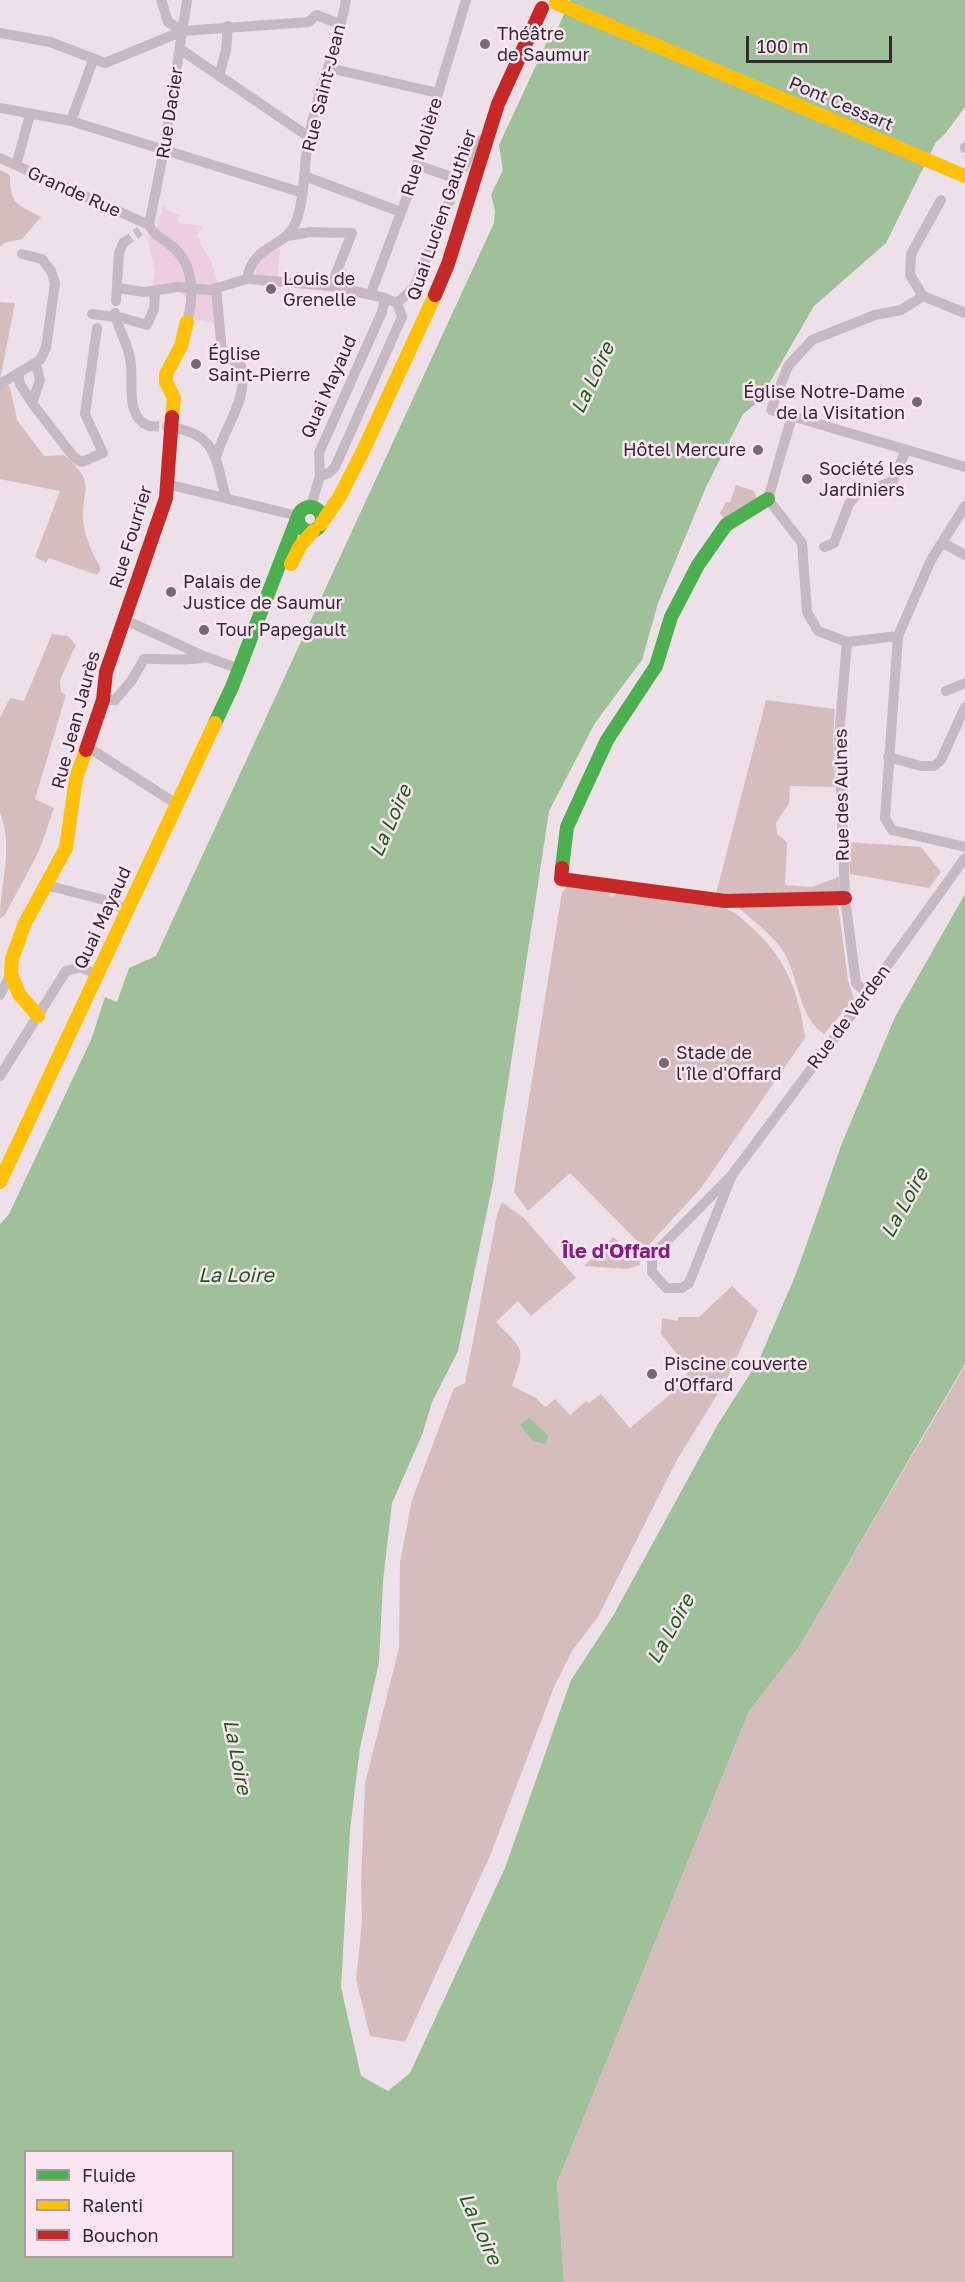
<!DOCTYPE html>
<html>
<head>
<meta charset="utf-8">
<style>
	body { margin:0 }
	#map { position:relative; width:965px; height:2282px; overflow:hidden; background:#ede0e8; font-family:"Golos Text",sans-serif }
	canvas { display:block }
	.legend { position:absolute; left:24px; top:2150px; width:210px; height:108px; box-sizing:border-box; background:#fae6f2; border:2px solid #ac9aa6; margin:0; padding:8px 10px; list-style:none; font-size:18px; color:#372734 }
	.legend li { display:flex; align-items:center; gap:12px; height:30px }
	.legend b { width:30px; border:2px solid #ac9aa6 }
	.scale { position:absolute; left:746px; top:36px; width:146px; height:27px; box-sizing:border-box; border:3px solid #372734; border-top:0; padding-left:8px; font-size:18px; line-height:21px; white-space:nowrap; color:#372734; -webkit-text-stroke:4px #fae6f2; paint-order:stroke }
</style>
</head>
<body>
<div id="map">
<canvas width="965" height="2282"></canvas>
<ul class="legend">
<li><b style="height:8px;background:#4caf50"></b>Fluide</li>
<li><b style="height:8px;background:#ffc107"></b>Ralenti</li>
<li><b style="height:8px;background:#c62828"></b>Bouchon</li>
</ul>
<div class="scale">100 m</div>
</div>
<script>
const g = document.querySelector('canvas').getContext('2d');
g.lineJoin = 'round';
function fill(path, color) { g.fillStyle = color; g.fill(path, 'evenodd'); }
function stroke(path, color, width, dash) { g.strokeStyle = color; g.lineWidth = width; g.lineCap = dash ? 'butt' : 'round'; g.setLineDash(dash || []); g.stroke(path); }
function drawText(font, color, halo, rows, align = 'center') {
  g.font = font + ' "Golos Text",sans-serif'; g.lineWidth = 5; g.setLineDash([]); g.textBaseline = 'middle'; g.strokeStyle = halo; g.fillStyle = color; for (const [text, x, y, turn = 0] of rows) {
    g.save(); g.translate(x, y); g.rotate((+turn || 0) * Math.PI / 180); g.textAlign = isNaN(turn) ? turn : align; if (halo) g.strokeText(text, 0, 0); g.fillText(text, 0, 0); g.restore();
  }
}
const green = new Path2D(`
	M0,170L10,175C10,205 17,204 41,217L22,239L4,243L0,247Z
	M0,302L15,303L0,380L10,387L17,420L44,456L64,455C100,485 79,491 84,526C86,541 94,555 101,569L97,575L49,558L46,563L35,557L60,491L0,479Z
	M736,485L754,491L756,496L755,500L726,521L720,513L726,502H730Z
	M52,634L68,636L76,645L60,680L61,692L66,695L35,799L54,808L39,851L5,915L0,919C0,883 14,848 0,813V718L10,698L24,701Z
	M766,700L835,709L833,736L835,787L790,786L789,803L776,823L777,834L787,842L785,885L812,887L839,877L840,893L715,898Z
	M847,842L921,847L941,872L929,888L850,874Z
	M569,885L606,889L611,897L621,891C656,896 699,896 731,911C738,914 743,920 749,925C785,956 799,991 805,1038L701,1188L645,1249L570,1173L528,1211L514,1192L562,892Z
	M735,905H838L848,980L854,999L824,1034C798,1017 799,977 783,951C771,933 751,919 735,905Z
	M502,1202L524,1218L576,1278L531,1316L518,1301L496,1322C524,1351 526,1346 512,1386L536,1398L545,1407L555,1399L570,1415L586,1401L589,1403L601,1394L630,1428L679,1387L687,1374L685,1364L661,1334L662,1318L678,1321V1317H699L732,1286L758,1311L727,1379L678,1458L598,1617L572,1651L554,1687L490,1856L405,2042L370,2036L356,1979L362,1922L361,1882L365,1783L399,1648L400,1562L412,1500L454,1388L465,1383L497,1215Z
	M613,1237L639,1256L640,1265L627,1269L584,1266Z
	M965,1366V2282H564L557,2183L749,1711L799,1647Z`);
const plaza = new Path2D(`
	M163,206L169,211L181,215L177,219L179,223L202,226L197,237L201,239L200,243L211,261L222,296L217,324L193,319L192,305L182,293L152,288L155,271L147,238L154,235Z
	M280,248L278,278L257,276L255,266L262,257Z`);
const water = new Path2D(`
	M570,0H965V107L945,134L936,142L886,243L814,306L759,401L743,414L706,487L658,603L642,660L595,723L549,811L493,1182L458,1351L432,1402L422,1435L392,1503L383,1581L379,1662L360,1748L350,1830L341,1987L361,2076L388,2091L410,2073L505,1868L571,1680L613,1616L718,1424L759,1360L796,1274L842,1143L895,1017L965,894V1364L799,1647L749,1711L557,2183L564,2282H0V1224L9,1214L91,1040L105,997L117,1002L129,968L156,956L494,223L495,210L491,195L503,170L499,145L552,31L557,30ZM26,2152H232V2256H26Z
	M529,1418L548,1435L546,1444L533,1441L520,1425Z`);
const streetTunnel = new Path2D(`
	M123,243L140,231
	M149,426L167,427`);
const street = new Path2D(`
	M161,0L168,22L183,31
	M0,33L50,42L105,63L183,31L309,22L316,15L340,24
	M180,49L309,137
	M329,68L438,93
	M219,76L226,50L228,26
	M0,108L71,121L303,193
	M71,121L93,60
	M965,148V147
	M0,158L149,225
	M16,165L30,115
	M417,165L454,178
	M304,176L401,212
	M454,178C470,166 469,144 489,136
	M149,225L164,150L187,0
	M149,225C155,237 163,238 173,247C195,266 194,297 187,322
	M288,236L309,232L352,233L331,286
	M247,279C253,242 287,250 297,219C306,193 303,164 309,137C317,91 338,47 346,0
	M118,288L144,292L178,287L210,290L247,279L331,286L385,298L382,312L319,453L320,476L311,506
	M216,288L222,352L241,366C249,400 225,425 217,455
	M371,293L409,191L466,0
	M923,296L901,310L875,315L812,340L788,366L771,410L965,467
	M923,296L910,275L911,254L941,200
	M923,296L965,313
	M116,301L119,253L123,243
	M397,303L414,288L456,185L454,178
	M115,313C118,329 127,342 130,358C135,379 123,416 149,426
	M92,314L123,318L147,325L154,309L155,291
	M36,364L40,380L32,403L73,456L81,462L89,459
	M18,373L20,384L32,403
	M0,384L40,360L46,348L55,283L51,271L42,259L22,254
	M792,416L768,499L802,543L807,612L818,631L847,642L898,636
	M167,427C217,432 215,458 226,498
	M93,457L103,453L85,414L97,328
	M320,476L329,473L335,467L402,317L397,303L385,298
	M167,484L298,516
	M965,506L931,560L898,636L885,818L892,830L965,847
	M943,543L965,555
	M824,547L834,543L849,504L856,495L893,481L906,450
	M125,620L206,657L240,669
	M847,642L839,737L845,898L856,983L867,994
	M946,691L965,683
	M103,700H115L132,680L144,659C165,658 186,662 206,657
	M86,746L178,805
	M888,757L921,766H934L941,760L965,707
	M46,885L112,902L126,911
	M0,995L11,974
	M0,1076L66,971L80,967L96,974
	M732,1175L689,1283L682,1288H666L652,1272V1256L732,1175L867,994L965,858`);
const fast = new Path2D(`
	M298 519a12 12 0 1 1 24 0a12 12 0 1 1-24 0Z
	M215,723L232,687L297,519
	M562,868L567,827L607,740L656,666L671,617L698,565L726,525L768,499`);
const slow = new Path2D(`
	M556,3L965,176
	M172,417L174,398L166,382V374L181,346L187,322
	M321,524L340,496L363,451L435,295
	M291,564L300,546L313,531
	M38,1016L19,994L11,974L12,959L25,923L66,848L76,778L86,750
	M0,1182L215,723`);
const jam = new Path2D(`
	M435,295L448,264L498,104L542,8
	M86,750L103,700L106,672L166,498L172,417
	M562,868L561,879L725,901L845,898`);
const markers = [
	[485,44,6,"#776873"],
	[271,289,6,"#776873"],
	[196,364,6,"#776873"],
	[917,402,6,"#776873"],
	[758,450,6,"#776873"],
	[807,479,6,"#776873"],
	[171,592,6,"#776873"],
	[204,630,6,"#776873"],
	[664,1063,6,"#776873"],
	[652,1374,6,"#776873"]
];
const poiNames = [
	["Théâtre",497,34],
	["de Saumur",497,55],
	["Louis de",283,279],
	["Grenelle",283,300],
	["Église",208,354],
	["Saint-Pierre",208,375],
	["Église Notre-Dame",905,392,"right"],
	["de la Visitation",905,413,"right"],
	["Hôtel Mercure",746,450,"right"],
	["Société les",819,469],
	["Jardiniers",819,490],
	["Palais de",183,582],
	["Justice de Saumur",183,603],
	["Tour Papegault",216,630],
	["Stade de",676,1053],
	["l'île d'Offard",676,1074],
	["Piscine couverte",664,1364],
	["d'Offard",664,1385]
];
const streetNames = [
	["Rue Saint-Jean",324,88,-76],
	["Pont Cessart",841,104,23],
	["Rue Dacier",170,113,-81],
	["Rue Molière",422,147,-73],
	["Grande Rue",74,192,24],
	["Quai Lucien Gauthier",442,215,-71],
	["Quai Mayaud",329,387,-66],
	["Rue Fourrier",131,537,-73],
	["Rue Jean Jaurès",76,720,-75],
	["Rue des Aulnes",842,795,-91],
	["Quai Mayaud",103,918,-65],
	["Rue de Verden",849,1017,-53]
];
const waterNames = [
	["La Loire",593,378,-65],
	["La Loire",391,821,-66],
	["La Loire",905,1203,-61],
	["La Loire",236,1276],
	["La Loire",671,1629,-61],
	["La Loire",237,1757,79],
	["La Loire",480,2229,66]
];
const neighbourhoodNames = [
	["Île d'Offard",616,1252]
];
fill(green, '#d6bdbd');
fill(plaza, '#eccee0');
fill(water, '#9fc099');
stroke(streetTunnel, '#c9bbc4', 10, [10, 5]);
stroke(street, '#c6b9c2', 10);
stroke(fast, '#4caf50', 14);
stroke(slow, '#ffc107', 14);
stroke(jam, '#c62828', 14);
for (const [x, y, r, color] of markers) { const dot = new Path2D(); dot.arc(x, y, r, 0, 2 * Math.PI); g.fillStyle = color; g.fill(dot); stroke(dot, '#fae6f2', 2); }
drawText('18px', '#372734', '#fae6f2', poiNames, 'left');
drawText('18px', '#372734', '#fae6f2', streetNames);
drawText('italic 20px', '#1f5b1a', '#fae6f2', waterNames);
drawText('bold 20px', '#8a1b80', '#fae6f2', neighbourhoodNames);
</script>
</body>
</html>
